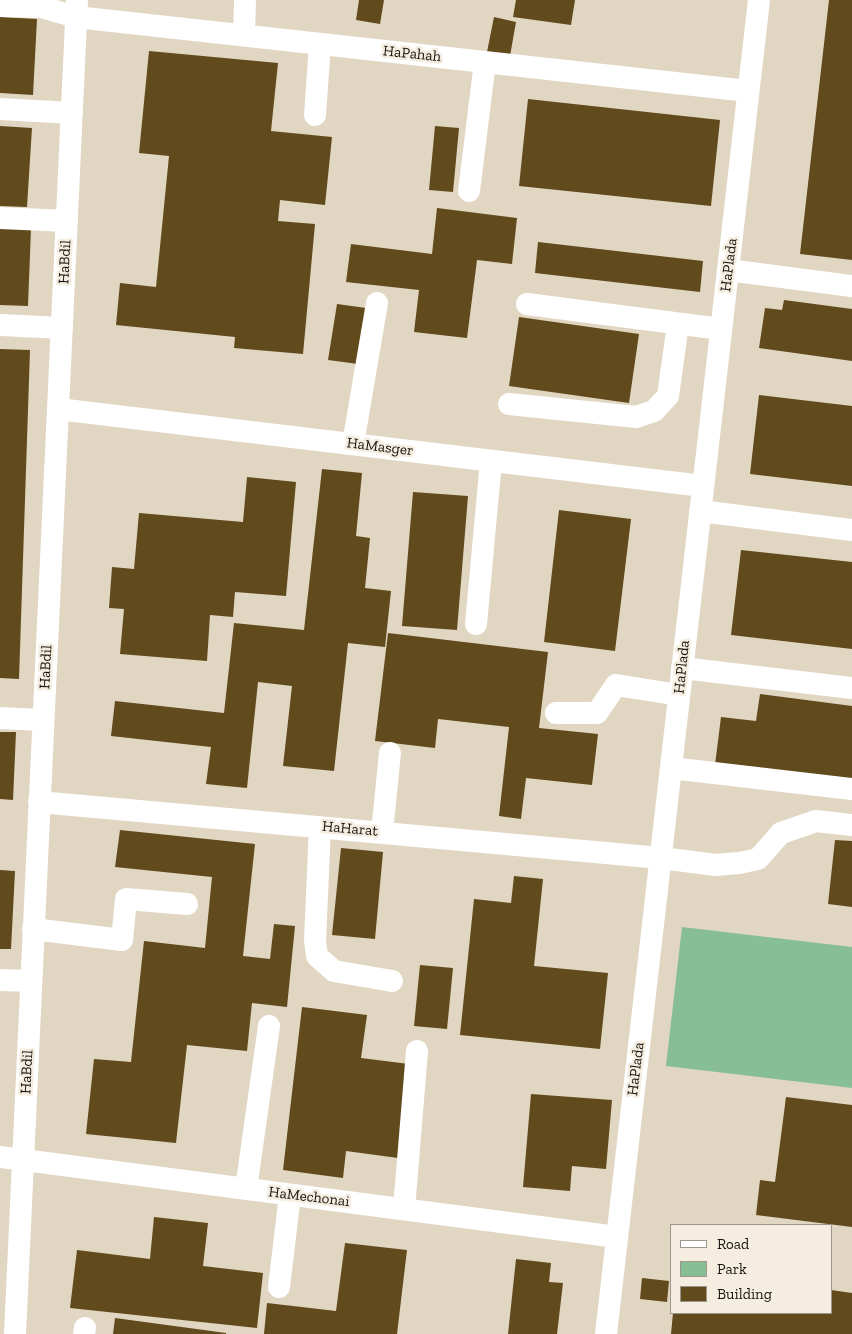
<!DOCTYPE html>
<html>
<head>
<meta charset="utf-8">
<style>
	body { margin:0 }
	#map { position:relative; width:852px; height:1334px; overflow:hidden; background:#e8e0d3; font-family:"Zilla Slab",serif }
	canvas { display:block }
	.legend { position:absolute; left:670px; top:1224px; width:162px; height:90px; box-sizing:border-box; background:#f5ede0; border:1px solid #9c968c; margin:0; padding:6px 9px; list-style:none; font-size:15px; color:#16140f }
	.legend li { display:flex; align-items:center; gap:10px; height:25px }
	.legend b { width:25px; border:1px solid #9c968c }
</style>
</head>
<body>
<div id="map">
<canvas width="852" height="1334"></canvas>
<ul class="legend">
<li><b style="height:6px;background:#fff"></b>Road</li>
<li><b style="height:14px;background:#87be93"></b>Park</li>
<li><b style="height:14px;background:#614a1c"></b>Building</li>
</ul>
</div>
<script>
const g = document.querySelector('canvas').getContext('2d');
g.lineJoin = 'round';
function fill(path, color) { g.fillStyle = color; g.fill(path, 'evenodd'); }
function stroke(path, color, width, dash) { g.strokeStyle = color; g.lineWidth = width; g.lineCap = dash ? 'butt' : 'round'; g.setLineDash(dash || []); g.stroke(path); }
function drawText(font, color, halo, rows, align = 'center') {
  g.font = font + ' "Zilla Slab",serif'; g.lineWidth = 5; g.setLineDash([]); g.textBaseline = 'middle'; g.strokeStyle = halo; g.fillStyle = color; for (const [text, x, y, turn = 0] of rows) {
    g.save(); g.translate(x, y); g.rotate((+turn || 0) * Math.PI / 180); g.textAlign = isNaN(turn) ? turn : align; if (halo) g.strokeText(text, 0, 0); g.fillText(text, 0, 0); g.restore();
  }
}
const built = new Path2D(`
	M0,0H852V1334H0ZM671,1225H831V1313H671Z`);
const green = new Path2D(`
	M682,927L852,947V1088L666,1066Z`);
const building = new Path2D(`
	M359,0H384L380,24L356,20Z
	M516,0H575L571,25L513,17Z
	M829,0H852V260L800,254Z
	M0,17L37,19L33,95L0,93Z
	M494,17L516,22L510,56L487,52Z
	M149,51L278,63L271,131L332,137L325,205L280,200L278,221L315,224L303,354L234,348L235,337L116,325L120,283L156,287L169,156L139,153Z
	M528,99L720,120L711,206L519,186Z
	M0,126L32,128L27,207L0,206Z
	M435,126L459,128L453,192L429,190Z
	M437,208L517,218L512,264L477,260L467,338L414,332L419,290L346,282L351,244L432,254Z
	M0,227L31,228L28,306L0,305Z
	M538,242L703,261L700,292L535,273Z
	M784,300L852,309V361L759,348L765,308L782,310Z
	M337,304L366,308L358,364L328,360Z
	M519,317L639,334L629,403L509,386Z
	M0,349L30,350L19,679L0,678Z
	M759,395L852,406V486L750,474Z
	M322,469L362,473L356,536L370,538L365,588L391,591L385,647L348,643L334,771L283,766L292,686L258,682L247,788L206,784L211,747L111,736L115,701L224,713L234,623L304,630Z
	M247,477L296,482L286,596L235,592L233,617L210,615L207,661L120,654L124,609L109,608L112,567L134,569L139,513L243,522Z
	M413,492L468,496L457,630L402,626Z
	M559,510L631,519L615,651L544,642Z
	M741,550L852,562V649L731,635Z
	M388,633L548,652L539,728L598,734L592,785L526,778L521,819L499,816L509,727L438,719L435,748L375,741Z
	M760,694L852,706V781L715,765L721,717L756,721Z
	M0,732H16L13,800L0,799Z
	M120,830L255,844L243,956L270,959L274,924L295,926L287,1007L252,1003L247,1051L187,1045L176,1143L86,1134L94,1059L131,1062L144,941L205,948L212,877L115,867Z
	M835,840L852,841V907L828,904Z
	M341,848L383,852L375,939L332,935Z
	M0,870L15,871L11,949H0Z
	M514,876L543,879L534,966L608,973L600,1049L460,1035L474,899L511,903Z
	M420,965L453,968L447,1029L414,1026Z
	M302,1007L367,1015L361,1058L409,1064L398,1158L346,1151L343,1178L283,1170Z
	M531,1094L612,1100L606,1169L572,1166L570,1191L523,1187Z
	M786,1097L852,1105V1227L756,1215L760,1180L775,1182Z
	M154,1217L208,1223L203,1266L263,1273L257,1328L70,1308L77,1250L150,1259Z
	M345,1243L407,1250L397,1334H264L267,1303L336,1311Z
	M516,1259L551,1263L549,1282L563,1283L557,1334H508Z
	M642,1278L669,1281L667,1302L640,1299Z
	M831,1290L852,1293V1334H671L673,1313H831Z
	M115,1318L226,1333V1334H113Z`);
const minor = new Path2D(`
	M0,6L41,7L76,17L748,91
	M244,35L245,0
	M0,109L72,113
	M315,115L320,44
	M469,191L485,62
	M0,218L67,221
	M728,270L852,286
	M527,304L721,329
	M0,325L62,328
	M509,404L636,417L654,411L668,396L678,324
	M58,409L703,486
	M353,444L377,303
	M700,511L852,530
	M476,624L491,461
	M682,668L852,688
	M556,713H597L616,685L679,695
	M0,718L43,720
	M671,768L852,789
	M39,802L661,858L716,865L739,863L758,859L781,833L816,821L852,825
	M320,827L315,941L317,956L334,971L392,981
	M382,832L390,753
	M33,929L122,940L126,899L187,904
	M0,980L31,981
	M0,1157L617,1237
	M246,1189L269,1026
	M404,1209L417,1051
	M279,1287L290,1195
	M15,1334L77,0
	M84,1334L85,1328
	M606,1334L759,0`);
const streetNames = [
	["HaPahah",412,54,6],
	["HaBdil",65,262,-87],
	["HaPlada",729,265,-83],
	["HaMasger",380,447,7],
	["HaBdil",46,667,-87],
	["HaPlada",682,667,-84],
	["HaHarat",350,829,5],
	["HaPlada",636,1069,-83],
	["HaBdil",27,1072,-87],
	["HaMechonai",309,1197,7]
];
fill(built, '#e1d6c2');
fill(green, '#87be93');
fill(building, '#614a1c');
stroke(minor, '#fff', 22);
drawText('15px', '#16140f', '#f5ede0', streetNames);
</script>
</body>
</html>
